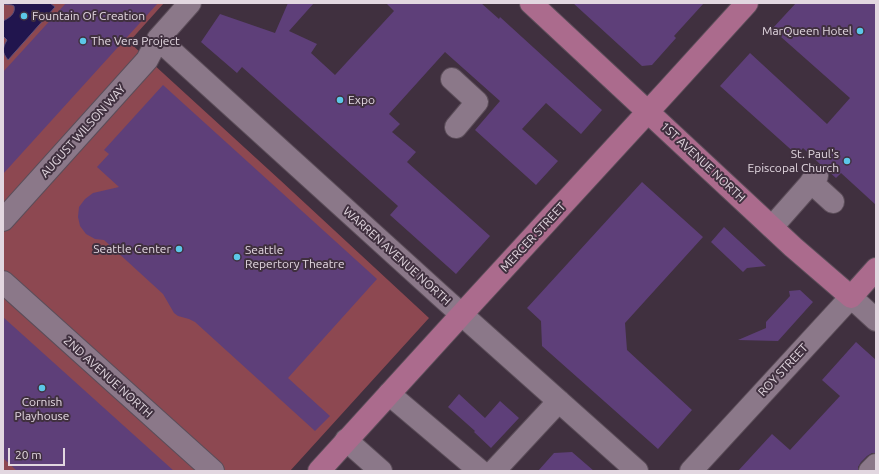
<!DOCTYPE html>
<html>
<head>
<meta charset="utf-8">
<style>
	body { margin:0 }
	#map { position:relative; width:879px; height:474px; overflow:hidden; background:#40303f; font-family:Ubuntu,sans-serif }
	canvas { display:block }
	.frame { position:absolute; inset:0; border:4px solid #e2d7e0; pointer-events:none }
	.scale { position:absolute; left:8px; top:448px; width:57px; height:18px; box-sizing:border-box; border:2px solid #e2d7e0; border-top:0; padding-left:5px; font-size:12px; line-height:14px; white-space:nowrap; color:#e2d7e0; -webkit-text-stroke:3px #40303f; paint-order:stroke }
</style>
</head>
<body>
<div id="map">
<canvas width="879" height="474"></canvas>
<div class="frame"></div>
<div class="scale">20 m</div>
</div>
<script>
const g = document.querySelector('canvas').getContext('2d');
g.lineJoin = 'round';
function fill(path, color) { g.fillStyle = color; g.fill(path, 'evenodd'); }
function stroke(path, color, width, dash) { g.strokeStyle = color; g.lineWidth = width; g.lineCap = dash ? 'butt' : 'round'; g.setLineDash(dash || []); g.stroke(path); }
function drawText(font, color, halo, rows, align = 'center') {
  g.font = font + ' Ubuntu,sans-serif'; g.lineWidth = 4; g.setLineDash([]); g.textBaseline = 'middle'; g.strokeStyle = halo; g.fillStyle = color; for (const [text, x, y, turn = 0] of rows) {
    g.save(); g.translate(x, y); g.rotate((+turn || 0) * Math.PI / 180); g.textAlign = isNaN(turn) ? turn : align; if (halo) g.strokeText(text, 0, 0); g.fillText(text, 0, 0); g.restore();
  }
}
const green = new Path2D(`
	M3,3H164L129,42L280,180L429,318L290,471H3Z`);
const water = new Path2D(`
	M3,3H50L55,7L8,60C2,52 2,49 7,40L3,36V21C9,18 16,14 14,6L12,5L3,4Z`);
const building = new Path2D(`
	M66,3H158L3,174V72Z
	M288,3H314L289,31L317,44L311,53L335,75L394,11L386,3H481L499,19L500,17L602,110L581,134L546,103L522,129L558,161L536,185L475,130L500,101L445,52L389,114L400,124L392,132L416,152L407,162L490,236L456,274L390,215L398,206L242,67L237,73L201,42L220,14L275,33Z
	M573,3H704L674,36L676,38L652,65L642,66Z
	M796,3H876V205L841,173L836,178L828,171L826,167L821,165L803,148L797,155L720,86L750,53L827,124L850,98L772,29Z
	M163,85L377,279L288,378L330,416L315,431L195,322L189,319L178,316L174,313L163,294L104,240L95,239L86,234L80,226L78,217L79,207L85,199L93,193L119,187L97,167L109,154L104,150Z
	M642,182L703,237L625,323L627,350L692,410L658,449L542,346L541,321L527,308Z
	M724,227L766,266L747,268L743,272L711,242Z
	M800,290L813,302L778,341L738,340L766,328V322L790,296L789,291Z
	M3,317L174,471H17L3,458Z
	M856,342L876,360V453H872L867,456L861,462L858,467V471H738L772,434L790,450L840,396L822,380Z
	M459,394L485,418L500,401L519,418L491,448L474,432L475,431L448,407Z
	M572,452L594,471H538L554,453Z`);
const minor = new Path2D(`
	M158,39L441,296L637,471
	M452,79L477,102L456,127
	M811,182L833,202
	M3,220L147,60L158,39L190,3
	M772,227L817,176
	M3,282L213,471
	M389,394L480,471
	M346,440L381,471
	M494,471L559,401
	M691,471L851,297L876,320
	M870,471L876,465`);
const major = new Path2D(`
	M531,3L793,247L851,297L876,269
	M319,471L462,314L667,91L747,3`);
const markers = [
	[24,16,4,"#5cc7e8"],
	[860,31,4,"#5cc7e8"],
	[83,41,4,"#5cc7e8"],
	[340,100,4,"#5cc7e8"],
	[847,161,4,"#5cc7e8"],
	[179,249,4,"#5cc7e8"],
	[237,257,4,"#5cc7e8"],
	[42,388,4,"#5cc7e8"]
];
const poiNames = [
	["Fountain Of Creation",32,16],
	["MarQueen Hotel",852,31,"right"],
	["The Vera Project",91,41],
	["Expo",348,100],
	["St. Paul's",839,154,"right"],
	["Episcopal Church",839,168,"right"],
	["Seattle Center",171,249,"right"],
	["Seattle",245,250],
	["Repertory Theatre",245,264],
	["Cornish",42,402,"center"],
	["Playhouse",42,416,"center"]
];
const streetNames = [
	["AUGUST WILSON WAY",83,131,-48],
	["1ST AVENUE NORTH",703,162,43],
	["MERCER STREET",533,237,-47],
	["WARREN AVENUE NORTH",397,256,42],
	["ROY STREET",783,370,-47],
	["2ND AVENUE NORTH",108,377,42]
];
fill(green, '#8d4851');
fill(water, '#21154e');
stroke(water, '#5b4f7a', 1);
fill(building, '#5e3f79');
stroke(minor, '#5b4d59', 24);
stroke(major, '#5b4d59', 24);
stroke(minor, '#8b7889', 22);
stroke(major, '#ab6b8d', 22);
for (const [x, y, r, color] of markers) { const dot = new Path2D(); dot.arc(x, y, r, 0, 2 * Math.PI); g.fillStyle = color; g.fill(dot); stroke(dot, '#40303f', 1.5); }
drawText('12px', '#e2d7e0', '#40303f', poiNames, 'left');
drawText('12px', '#e2d7e0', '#40303f', streetNames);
</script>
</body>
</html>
